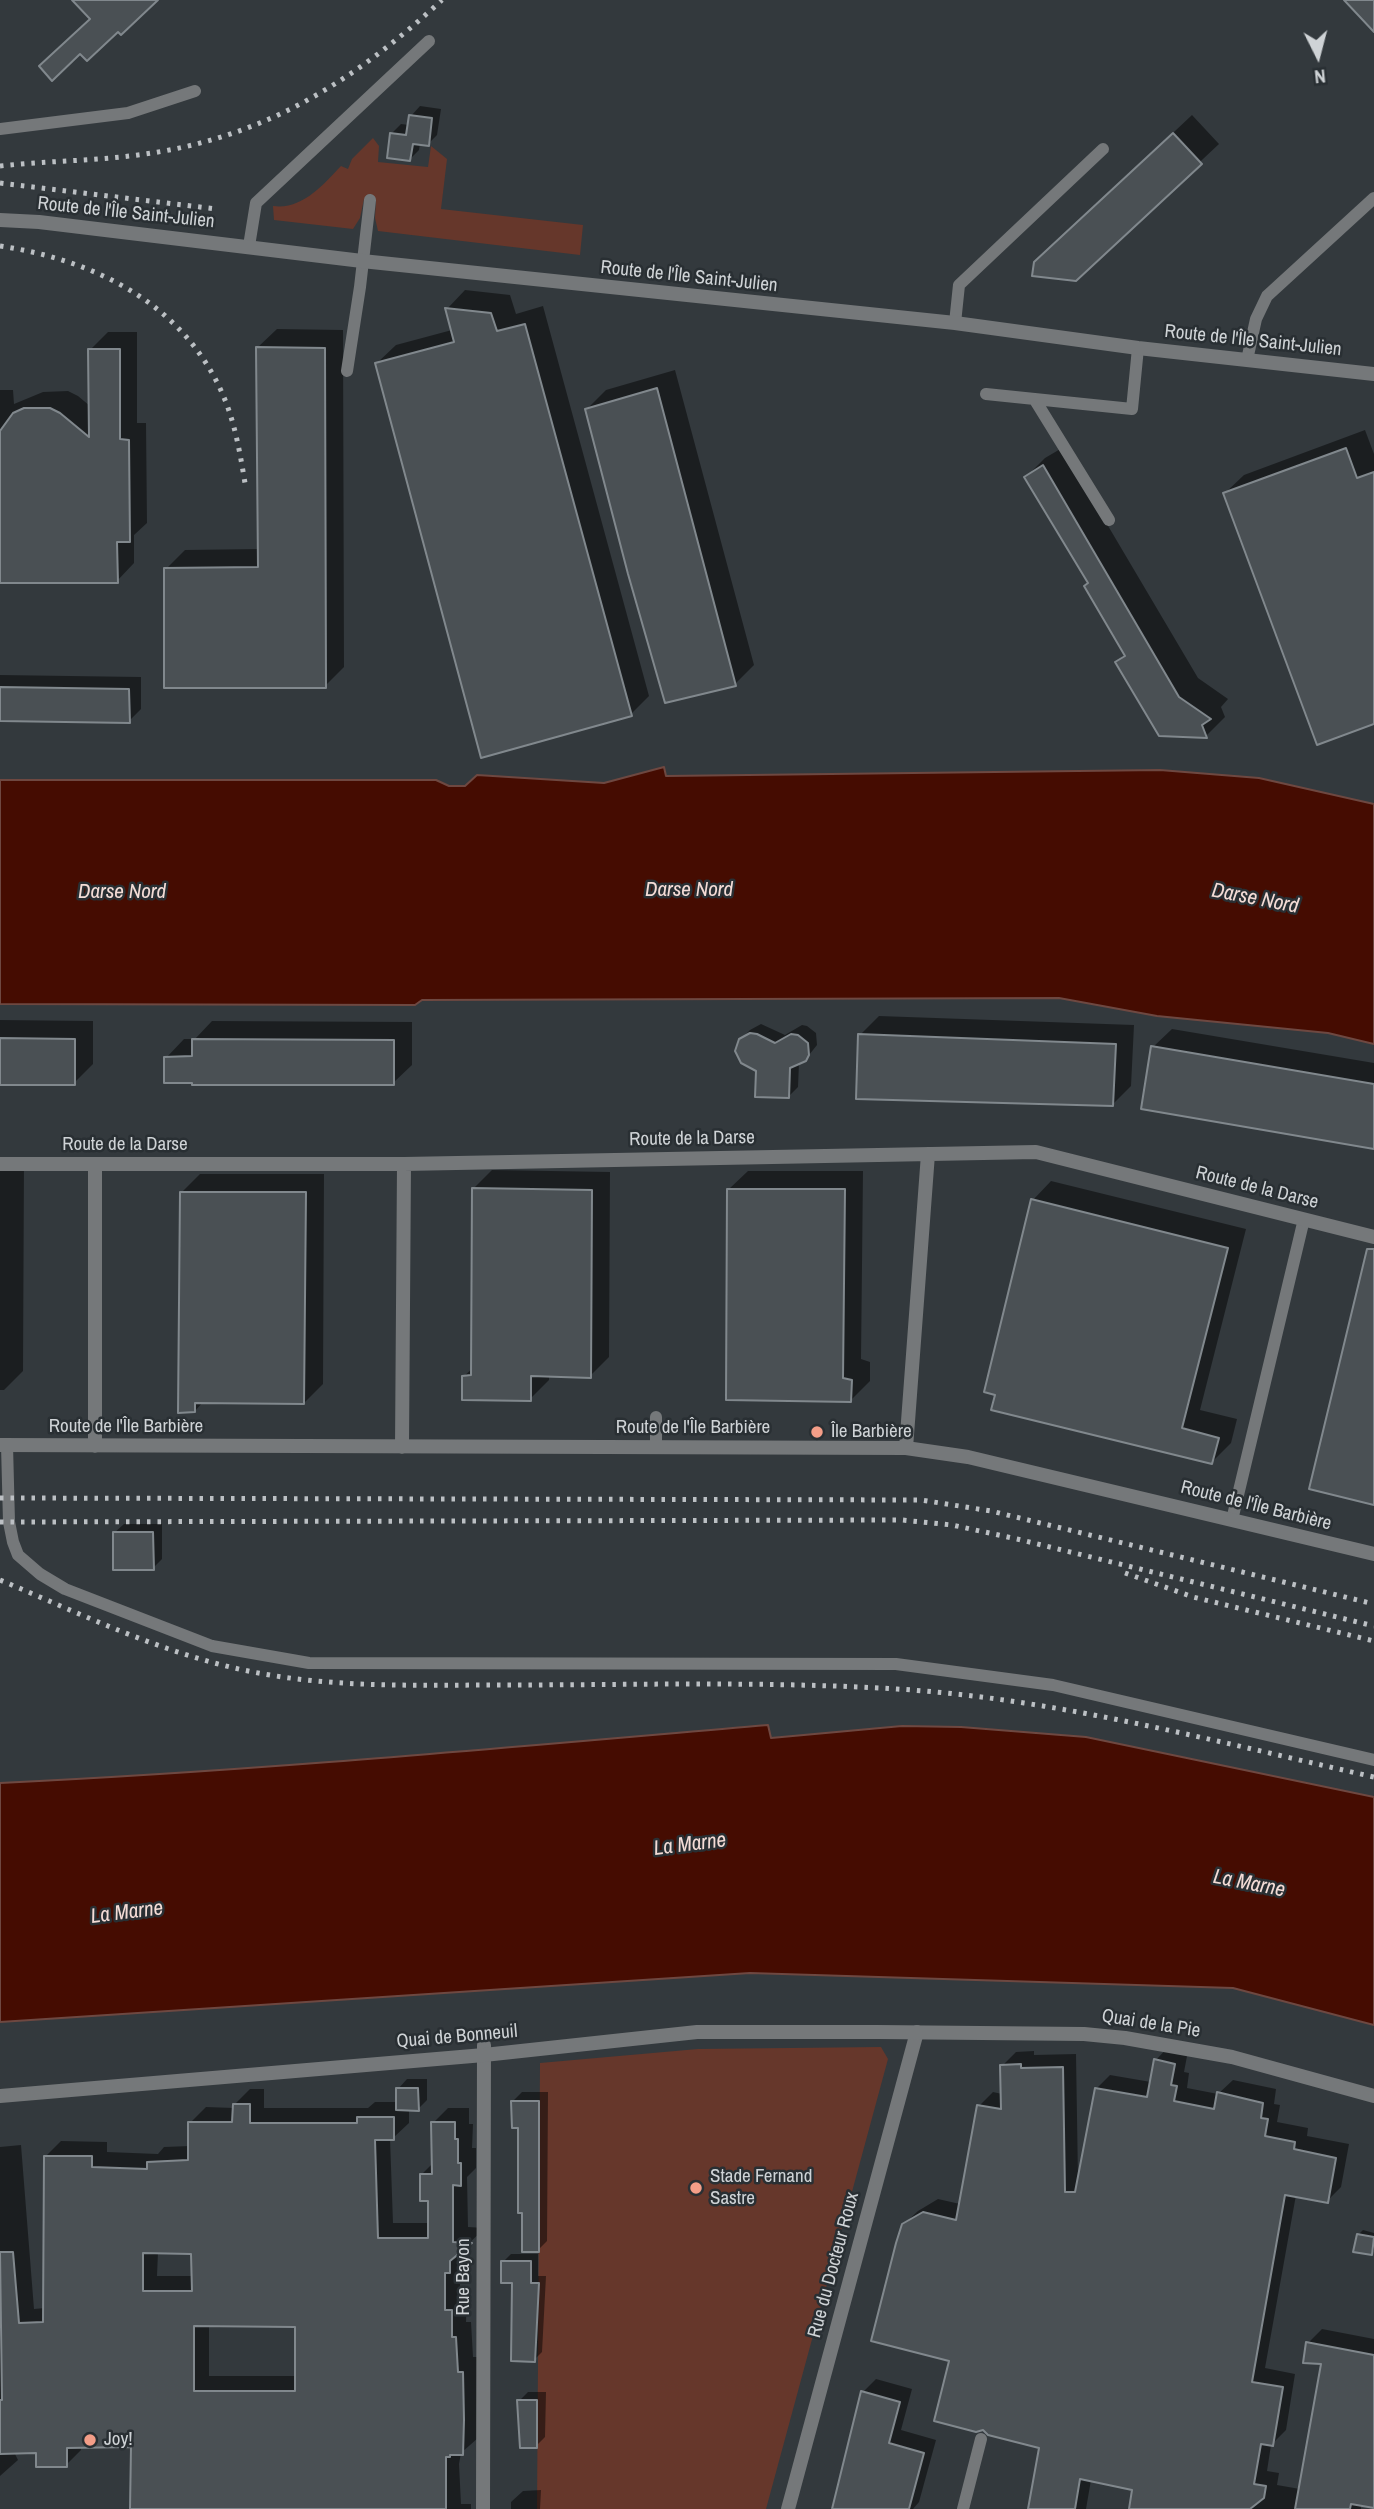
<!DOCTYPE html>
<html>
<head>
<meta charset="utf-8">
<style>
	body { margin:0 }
	#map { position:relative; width:1374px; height:2509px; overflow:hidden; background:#33393d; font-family:"Archivo Narrow",sans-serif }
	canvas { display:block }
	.north { position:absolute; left:1283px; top:21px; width:70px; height:70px; -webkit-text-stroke:5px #292f33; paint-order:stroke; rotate:174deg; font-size:19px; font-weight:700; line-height:28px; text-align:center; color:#cfd3d6 }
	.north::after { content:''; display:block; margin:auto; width:24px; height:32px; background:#cfd3d6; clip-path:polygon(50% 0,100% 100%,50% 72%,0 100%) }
</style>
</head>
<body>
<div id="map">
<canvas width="1374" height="2509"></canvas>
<div class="north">N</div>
</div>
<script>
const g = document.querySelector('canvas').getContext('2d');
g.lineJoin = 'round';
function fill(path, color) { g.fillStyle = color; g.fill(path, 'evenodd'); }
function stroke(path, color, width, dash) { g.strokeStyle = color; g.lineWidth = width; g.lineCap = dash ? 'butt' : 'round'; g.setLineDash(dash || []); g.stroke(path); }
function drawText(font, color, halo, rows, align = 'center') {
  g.font = font + ' "Archivo Narrow",sans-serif'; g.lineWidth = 5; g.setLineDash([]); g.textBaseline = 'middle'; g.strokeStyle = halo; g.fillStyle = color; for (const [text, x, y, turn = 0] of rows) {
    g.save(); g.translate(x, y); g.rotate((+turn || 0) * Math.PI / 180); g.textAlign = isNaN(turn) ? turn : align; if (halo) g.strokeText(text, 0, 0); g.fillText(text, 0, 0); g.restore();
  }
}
const green = new Path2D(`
	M373,138L379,146L378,162L428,167L431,146L447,159L441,209L583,225L580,255L378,231L375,218L376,201L364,199L360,218L353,229L274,220L273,206C302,210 323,185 341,166L348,169L352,159Z
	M881,2047L888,2059L766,2509H537L540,2063L698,2049Z`);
const water = new Path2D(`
	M664,767L666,776L1160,770L1259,778L1374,804V1044L1328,1033L1157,1016L1059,998L422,1000L415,1005L0,1004V780H436L449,786H465L477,775L604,783Z
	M768,1725L771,1738L902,1726L961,1727L1086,1737L1374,1797V2025L1233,1988L750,1973L0,2022V1783C256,1771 512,1747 768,1725Z`);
const shadow = new Path2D(`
	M420,106L441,109L437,135L428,144L420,143L419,150L410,159L392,133L401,124L409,125L411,116Z
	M1192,115L1219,144L1075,279L1055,244Z
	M465,290L510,295L516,314L543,306L649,696L631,714L377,363L396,345L452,330L447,309Z
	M277,329L343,330L344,667L325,686L166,569L185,550L259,549L258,347Z
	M108,332H137V423H146L147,523L134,535V563L117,581H0V390H13L14,404L43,392L68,391L78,396L90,406V350Z
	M675,370L754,665L735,684L587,409L606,390Z
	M1365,430L1374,454V722L1225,493L1244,475Z
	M1062,448L1198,678L1228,699L1221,707L1225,717L1206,736L1160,734L1117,662L1125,654L1089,583L1026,477L1045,458Z
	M0,675L141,677V709L129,721L0,719Z
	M879,1016L1134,1025L1131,1086L1112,1105L860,1035Z
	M0,1020L93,1021V1064L74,1083H0Z
	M212,1021L412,1022V1065L393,1083L166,1058L184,1039H195Z
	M761,1024L785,1035L802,1025L807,1026L816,1033L817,1045L805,1060L799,1063L798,1087L789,1096L758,1070L740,1040L750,1030Z
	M1172,1029L1374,1063V1147L1153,1047Z
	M0,1162H24L23,1371L4,1390H0Z
	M492,1170L610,1172L609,1357L590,1376L549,1375V1380L530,1399L463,1377L473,1368V1189Z
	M748,1171H863L861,1359L870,1362V1381L851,1400L729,1189Z
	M200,1174H324L323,1384L304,1403L203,1402L195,1411L181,1193Z
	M1051,1181L1246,1229L1200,1410L1237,1419L1231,1443L1212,1462L993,1408L1033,1200Z
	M124,1524H162V1559L153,1568L114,1533Z
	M1169,2046L1188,2051L1184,2072L1189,2073L1187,2088L1218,2094L1233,2080L1276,2089L1274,2104L1280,2105L1277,2122L1308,2128L1307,2136L1349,2144L1341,2187L1327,2201L1296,2195L1265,2368L1295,2374L1286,2430L1271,2445L1267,2471L1279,2473L1277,2485L1300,2489L1323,2363L1308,2343L1322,2329L1374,2339V2506L1361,2504V2509H1131L1134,2488L1091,2480L1086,2509H1030L1041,2446L951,2360L903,2225L918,2211L938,2199L960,2204L979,2106L993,2092L1002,2094V2066L1016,2052L1034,2051V2055L1076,2054L1078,2179L1096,2089L1110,2075L1151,2082L1156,2060Z
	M407,2079H427V2100L418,2109H409V2123L393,2138H390L393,2223H430V2200L422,2174L433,2163V2123L448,2108H469V2124H473L472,2148H476V2168L467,2177L468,2227L485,2228L465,2247V2256L460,2262V2295H467L466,2322H471L473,2357H478V2438L461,2453L459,2464L461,2504H471V2509H131L132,2445L81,2446V2450L66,2465L38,2451L14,2452L18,2460L0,2476V2147L21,2145L34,2309L45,2308V2157L61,2141L107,2142V2152L158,2154L164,2147L190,2146V2123L206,2107L234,2108V2105L250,2089H264V2108H368L375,2102H398V2089ZM158,2252H193L194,2276H157ZM209,2324L297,2325V2376H209Z
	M522,2092H548L547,2241L538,2250L519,2126L513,2101Z
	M1363,2230L1374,2233V2250L1371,2253L1359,2234Z
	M511,2254H538V2276H546L542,2352L534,2360L513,2281L503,2262Z
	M876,2379L912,2389L901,2430L936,2440L919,2502L913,2509H833L863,2392Z
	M528,2392H546L545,2437L536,2446L519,2401Z
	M541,2490L540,2509H511V2502L523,2491Z`);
const building = new Path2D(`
	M72,0H158L121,35L118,32L87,61L80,54L52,81L39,66L90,19Z
	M1344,0H1374V32Z
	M409,115L432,118L429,146L413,144L410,161L387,158L390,133L406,135Z
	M1173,133L1202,164L1076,281L1032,276L1034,262Z
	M445,308L491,313L497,331L525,324L632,716L481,758L375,363L454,342Z
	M256,347L325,348L326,688H164V568L258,567Z
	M88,349H120V439L129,440L130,542H117L118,583H0V431L13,413L24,408H50L60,413L89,437Z
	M657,388L736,686L665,703L628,574L585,409Z
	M1346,448L1357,478L1374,472V724L1317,745L1223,493Z
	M1043,465L1179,697L1211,719L1202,725L1207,738L1159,736L1115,662L1125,656L1084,586L1088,583L1024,477Z
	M0,687L129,689L130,723L0,721Z
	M750,1033L757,1034L775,1043L791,1034L798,1035L808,1043L809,1055L806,1061L790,1068L789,1098L755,1097L756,1071L741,1063L735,1051L739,1039Z
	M858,1034L1116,1044L1113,1106L856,1099Z
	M0,1038L75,1039V1085H0Z
	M192,1039L394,1040V1085H192V1083H164V1057L192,1056Z
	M1151,1046L1374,1084V1149L1141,1109Z
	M472,1188L592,1190L591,1378L531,1376V1401L462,1400V1376L471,1375Z
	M727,1189H845L843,1378L852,1380L851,1402L726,1400Z
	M180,1192H306L304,1404L195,1403V1412L178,1413Z
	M1031,1199L1228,1248L1182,1428L1219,1438L1212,1464L991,1410L995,1395L984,1392Z
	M1367,1249H1374V1505L1309,1489Z
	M113,1532H153L154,1570H113Z
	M1154,2059L1175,2064L1171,2085L1177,2086L1174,2101L1214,2109L1217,2092L1263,2103L1261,2118L1268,2119L1265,2136L1295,2142L1294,2149L1336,2158L1328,2203L1285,2195L1252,2382L1283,2387L1273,2446L1261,2444L1254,2484L1266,2486L1264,2498L1250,2509H1129L1132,2490L1080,2479L1075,2509H1028L1039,2448L988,2435L983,2430L976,2432L934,2421L949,2361L871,2341L896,2243L902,2224L923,2212L956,2220L977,2105L1001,2109L1000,2065L1021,2064V2068L1063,2067L1065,2192H1075L1095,2088L1147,2097Z
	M396,2088H418L419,2111L396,2110Z
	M511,2101H539V2252H522V2213H518V2128H512Z
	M233,2104H250V2123H357V2117H394V2140H375L378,2238H428V2201H420V2174H432L431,2122H455V2139H458V2163H461V2186L453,2185V2242L472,2243L450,2261V2273H445V2310H452V2337H456L458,2372H463L464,2420L463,2455H450V2457H446V2509H130L131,2447L67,2448V2467H36V2453L0,2454V2400H2L0,2252H13L19,2323L43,2322L44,2156H92V2167L147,2169V2162L188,2160V2122H232ZM143,2253L191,2254L192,2291H143ZM194,2326L295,2327V2391H194Z
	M1357,2234L1374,2237L1372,2255L1353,2252Z
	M501,2261H531V2283H539L535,2362L511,2361L512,2283H501Z
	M1306,2342L1374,2355V2508L1351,2504L1350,2509H1295L1321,2364L1303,2363Z
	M861,2391L900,2402L889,2443L924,2453L909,2509H832Z
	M517,2400H537V2448H520Z`);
const service = new Path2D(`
	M0,129L128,113L195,91
	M249,246L256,203L429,41
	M955,323L959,285L1103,149
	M1247,360L1256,319L1267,296L1374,198
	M347,371L360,287L370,200
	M986,394L1132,409L1138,348
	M1035,400L1109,520
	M656,1417V1447
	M7,1445L9,1522L13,1542L18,1555L40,1574L65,1589L212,1646L309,1663L896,1664L1053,1685L1374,1760
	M1232,1520L1304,1219
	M963,2509L981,2439`);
const minor = new Path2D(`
	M0,220L39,222L362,261L955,323L1138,348L1374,374
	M0,1164H404L1036,1152L1374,1237
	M0,1445L906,1448L968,1457L1374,1554
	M95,1446V1164
	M402,1447L404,1164
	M906,1448L928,1154
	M483,2509L484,2045
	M788,2509L917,2032`);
const tertiary = new Path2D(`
	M0,2096L484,2055L697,2032H878L1084,2034L1125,2038L1232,2057L1374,2096`);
const rail = new Path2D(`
	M0,166C46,161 92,161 138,155C262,139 352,83 442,0
	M0,183L217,209
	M0,246C94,260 183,303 223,395C235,423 240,453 245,483
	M0,1498L921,1500L991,1511L1374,1604
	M0,1522L902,1520L952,1525L1017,1539L1374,1626
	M1125,1573L1193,1597L1374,1641
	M0,1580C86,1616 171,1658 264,1674C343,1688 423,1685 503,1685C634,1685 766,1681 897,1689C1059,1699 1217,1742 1374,1777`);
const markers = [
	[817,1432,7,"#f49e88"],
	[696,2188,7,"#f49e88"],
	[90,2440,7,"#f49e88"]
];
const streetNames = [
	["Route de l'Île Saint-Julien",126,213,6],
	["Route de l'Île Saint-Julien",689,277,6],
	["Route de l'Île Saint-Julien",1253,341,6],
	["Route de la Darse",692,1139,-1],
	["Route de la Darse",125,1145],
	["Route de la Darse",1257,1188,14],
	["Route de l'Île Barbière",126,1427],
	["Route de l'Île Barbière",693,1428],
	["Route de l'Île Barbière",1256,1506,14],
	["Quai de la Pie",1151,2024,9],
	["Quai de Bonneuil",457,2037,-5],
	["Rue du Docteur Roux",834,2265,-75],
	["Rue Bayon",464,2277,-90]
];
const poiNames = [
	["Île Barbière",831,1432],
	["Stade Fernand",710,2177],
	["Sastre",710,2199],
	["Joy!",104,2440]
];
const waterNames = [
	["Darse Nord",689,890],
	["Darse Nord",122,892],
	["Darse Nord",1255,899,11],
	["La Marne",690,1845,-7],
	["La Marne",1249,1884,11],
	["La Marne",127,1913,-7]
];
fill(green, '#66372b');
fill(water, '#450c01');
stroke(water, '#6e4841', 2);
fill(shadow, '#0007');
fill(building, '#4a5054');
stroke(building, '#81888d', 2);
stroke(service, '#75787a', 12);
stroke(minor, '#75787a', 14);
stroke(tertiary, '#75787a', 14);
stroke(rail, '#bcc0c4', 5, [3.5, 7]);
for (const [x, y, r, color] of markers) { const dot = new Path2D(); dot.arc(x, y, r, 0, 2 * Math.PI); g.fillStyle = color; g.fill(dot); stroke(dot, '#292f33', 2.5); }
drawText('19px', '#cfd3d6', '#292f33', streetNames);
drawText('19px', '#cfd3d6', '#292f33', poiNames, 'left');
drawText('italic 21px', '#f4dcd6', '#292f33', waterNames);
</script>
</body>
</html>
